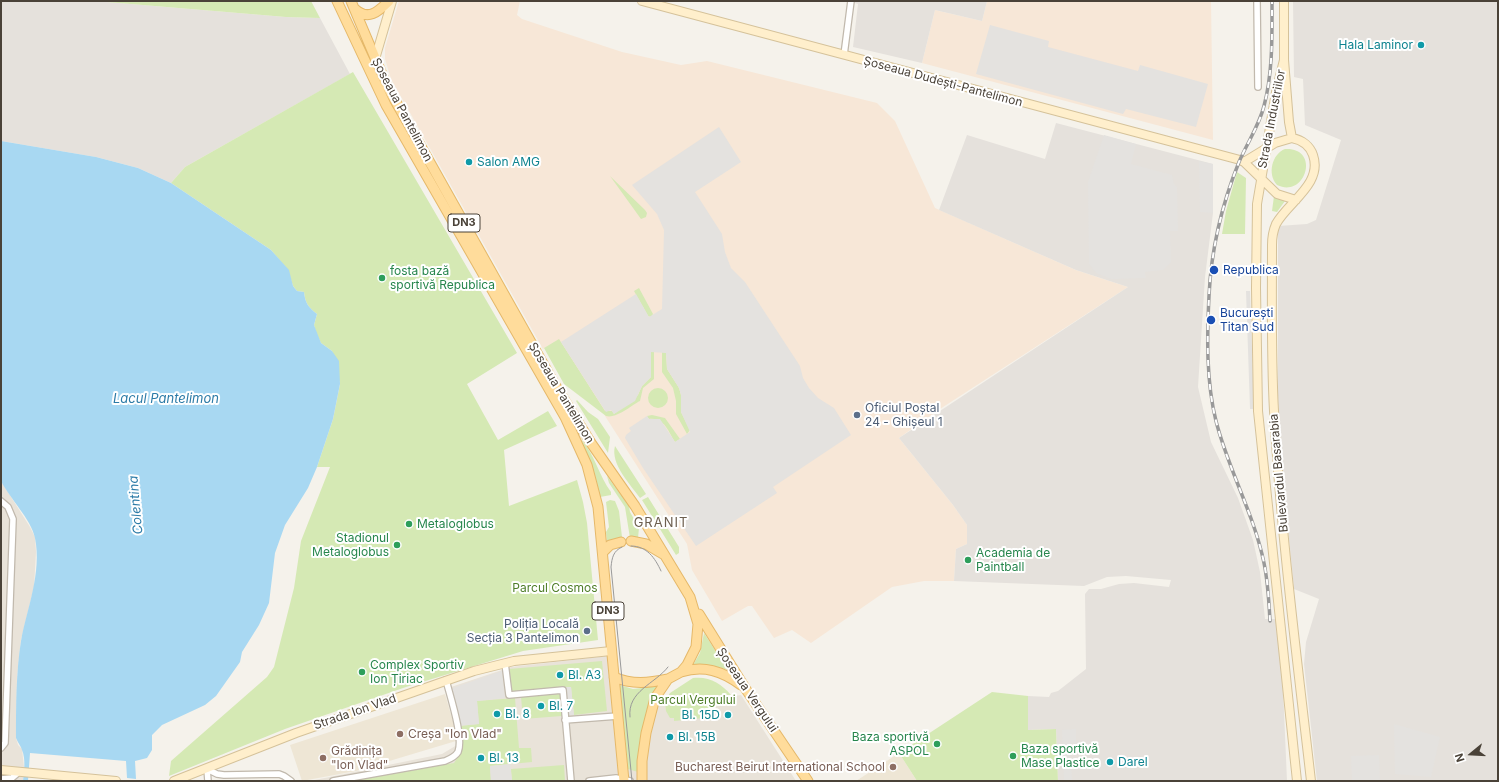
<!DOCTYPE html>
<html>
<head>
<meta charset="utf-8">
<style>
	body { margin:0 }
	#map { position:relative; width:1499px; height:782px; overflow:hidden; background:#f5f2eb; font-family:Inter,sans-serif }
	canvas { display:block }
	.frame { position:absolute; inset:0; border:2px solid #4a4238; pointer-events:none }
	.north { position:absolute; left:1451px; top:734px; width:40px; height:40px; -webkit-text-stroke:3px #fff; paint-order:stroke; rotate:252deg; font-size:11px; font-weight:700; line-height:16px; text-align:center; color:#4a4238 }
	.north::after { content:''; display:block; margin:auto; width:14px; height:18px; background:#4a4238; clip-path:polygon(50% 0,100% 100%,50% 72%,0 100%) }
</style>
</head>
<body>
<div id="map">
<canvas width="1499" height="782"></canvas>
<div class="frame"></div>
<div class="north">N</div>
</div>
<script>
const g = document.querySelector('canvas').getContext('2d');
g.lineJoin = 'round';
function fill(path, color) { g.fillStyle = color; g.fill(path, 'evenodd'); }
function stroke(path, color, width, dash) { g.strokeStyle = color; g.lineWidth = width; g.lineCap = dash ? 'butt' : 'round'; g.setLineDash(dash || []); g.stroke(path); }
function drawText(font, color, halo, rows, align = 'center') {
  g.font = font + ' Inter,sans-serif'; g.lineWidth = 4; g.setLineDash([]); g.textBaseline = 'middle'; g.strokeStyle = halo; g.fillStyle = color; for (const [text, x, y, turn = 0] of rows) {
    g.save(); g.translate(x, y); g.rotate((+turn || 0) * Math.PI / 180); g.textAlign = isNaN(turn) ? turn : align; if (halo) g.strokeText(text, 0, 0); g.fillText(text, 0, 0); g.restore();
  }
}
const residential = new Path2D(`
	M1,481L30,527L35,537L36,552L34,587L21,640L17,677L16,738L18,745L22,749L24,767L23,781H1Z
	M608,656L614,712L741,695L796,781H310L442,754L457,745V732L448,688L511,667Z`);
const commercial = new Path2D(`
	M399,1H520L517,15L522,19L622,52L681,65L707,61L877,103L895,121L935,208L1076,270L1128,287L940,409L899,438L953,505L967,525V544L956,549L954,581H924L892,587L811,643L792,630L774,638L752,606H748L722,621L692,570L687,544L557,341L543,349L391,79L385,59V48Z
	M987,1H1211L1213,140L922,63L935,10L982,21Z`);
const industrial = new Path2D(`
	M1,1H95L286,17L320,18L350,74L185,167L171,183L138,168L96,157L1,141Z
	M848,1H987L982,21L935,10L922,63L853,47L858,4Z
	M1293,1H1498V781H1317L1304,664L1306,642L1319,599L1294,589L1282,469L1278,395V226L1307,224L1316,220L1341,140L1305,125L1303,79L1294,77Z
	M1056,123L1213,164V213L1205,277L1198,387L1211,442L1238,498L1253,540L1260,572L1265,619H1280L1287,781H1058L1056,729L1028,730V696L1049,697L1051,693L1058,691L1086,669L1085,594L1089,589H1101L1119,584L1134,583L1169,587L1171,580L1126,576L1107,577L1084,586L954,581L956,549L967,544V525L953,505L899,438L1128,287L1076,270L939,210L967,135L1045,159Z`);
const education = new Path2D(`
	M445,694L454,725L456,741L356,771L302,781L290,745Z
	M899,753L917,781H856Z`);
const green = new Path2D(`
	M95,1H311L320,18L286,17Z
	M353,72L517,353L467,384L498,440L548,411L557,426L504,450L509,506L577,480L583,502L587,523L598,640L523,651L406,687L285,729L169,776L171,761L267,677L274,667L294,588L301,541L330,467H317L333,419L340,384L332,351L321,343L316,333L314,325L317,314C309,308 305,303 304,292L297,291L293,286L288,270L271,250L171,183L185,167Z
	M1285,149C1321,147 1306,199 1277,185C1267,174 1272,154 1285,149Z
	M1237,172L1246,178L1245,234H1222L1226,211Z
	M610,176L645,210L647,213L646,217L641,219Z
	M1274,196L1285,201L1277,212L1272,211Z
	M639,288L653,314L651,317L648,316L634,291Z
	M559,339L605,411H612L614,414L638,395L642,386L651,377V352H654V379L643,388L640,401C633,404 617,419 606,416L564,384L544,348Z
	M662,352L666,353L667,369L679,388L681,395V412L690,430L687,434L676,414V401L673,388L662,372Z
	M648 398a10 10 0 1 1 20 0a10 10 0 1 1-20 0Z
	M577,400L588,412L598,419L610,437L608,453L576,401Z
	M652,415L665,418L680,439L675,442C668,431 664,417 649,419L647,416Z
	M581,439C595,455 599,476 611,492V495L600,497L591,464Z
	M615,446L646,494L640,498C631,485 610,464 615,446Z
	M607,476L629,506L630,512L639,528L638,538H630L625,507L609,483Z
	M648,497L679,547V553L676,555L642,500Z
	M610,500L615,501L619,511L622,537L607,542L606,532L609,527L606,502Z
	M704,633L728,670L711,665H693L700,653Z
	M602,661L607,711L574,715L571,687L511,693L509,669Z
	M693,678C709,676 721,683 731,695L713,698L714,717L674,721V718H670L666,711L665,701L670,693Z
	M616,684L633,689L658,686L638,772L628,769L622,712Z
	M992,692L1028,696V730L1056,729L1058,781H917L899,753Z
	M560,694L562,716L523,719L521,697Z
	M515,698L519,748H531L532,762L490,766L491,781H351L454,763C463,752 460,740 458,726L479,724L477,701Z
	M564,765L565,781H512L511,769Z`);
const parking = new Path2D(`
	M990,25L1049,41L1048,47L1138,71L1140,65L1208,84L1196,127L1126,109L1123,114L976,74Z
	M719,127L741,162L695,192L722,234L725,252L731,268L745,282L800,366L803,378L809,388L818,398L834,408L851,435L773,487L777,493L696,546L643,468L625,438L626,435L631,431L629,428L647,416L649,419H660L675,442L690,432L681,412V395L679,388L667,369L666,353L651,352V377L642,386L635,401L614,414L611,410L606,412L561,342L636,294L649,317L662,309L664,230L657,214L632,185Z
	M1104,135L1136,144L1131,164L1172,175L1174,184L1177,187L1178,231H1170L1171,262L1163,270L1145,272L1146,278L1111,279L1096,273L1089,264L1088,182Z
	M1199,161L1213,164V213L1200,212Z
	M1246,291H1250L1254,409H1250Z
	M502,671L505,698L477,701L479,724L458,726L450,689Z
	M565,687H571L574,715H568Z
	M1394,724L1440,737L1431,777L1395,774Z
	M1076,729V743L1070,744L1072,781H1064L1062,730Z
	M1379,755L1380,781H1352L1351,756Z
	M510,764L512,780L491,781L490,766Z`);
const water = new Path2D(`
	M1,141L96,157L138,168L171,183L271,250L289,270L293,286L297,291L304,292C305,303 309,308 317,314L314,325L321,343L332,351L339,361L340,384L333,419L317,467L308,488L285,525L275,553L269,603L259,625L242,652L240,662L216,696L205,705L162,725L152,735V750L147,758L135,761L136,779L127,778L126,761L30,753L28,781H23C24,772 26,759 22,750C21,746 18,743 16,738C16,706 16,672 21,641C27,608 42,573 35,538C31,519 10,499 1,481Z`);
const street = new Path2D(`
	M1257,1L1258,87
	M844,55L851,1
	M1,501L8,507L13,519L5,743L1,748
	M505,663L509,695L563,690L571,781
	M565,720L618,716
	M207,769L217,774L224,775L279,774L284,776L291,781
	M207,769L208,781
	M1,779L12,778L19,772
	M333,781L445,761C450,759 455,757 458,752C464,738 450,696 446,680
	M589,781L616,778L630,781`);
const secondary = new Path2D(`
	M642,1L1240,160L1244,162L1277,194L1296,200
	M1284,1V60L1289,122L1292,138
	M375,59L392,1
	M1284,60L1276,92L1257,204L1256,288L1258,411L1297,781
	M1244,162L1275,143L1292,138C1302,140 1310,146 1313,155C1323,184 1288,202 1276,224C1273,231 1272,238 1272,245C1272,300 1271,356 1274,411C1281,535 1297,658 1311,781
	M1,770L116,781
	M174,781L296,733L474,671L514,661L611,651`);
const primary = new Path2D(`
	M337,1L386,105L565,417L587,465L598,507L624,781
	M351,1L387,86L555,385L591,443L635,506L690,597L698,624L696,647L687,665L681,672L668,679L655,698L646,733L642,761V781
	M355,9C368,21 378,12 389,1
	M631,541L646,544L663,554
	M603,552L610,545L621,542
	M699,614L745,688L808,781
	M681,672C704,665 722,671 741,685
	M614,677C632,685 649,683 668,679`);
const tram = new Path2D(`
	M631,546C647,546 655,558 661,571
	M622,547C613,551 612,558 611,567L632,781
	M630,717C627,691 655,684 668,667`);
const rail = new Path2D(`
	M1270,621C1269,602 1268,582 1264,563C1254,514 1228,469 1216,421C1206,381 1207,336 1209,296C1211,251 1222,204 1239,162C1247,143 1259,126 1264,106C1273,72 1272,36 1272,1`);
const markers = [
	[1421,45,4,"#0f9aa8"],
	[469,162,4,"#0f9aa8"],
	[1214,270,5,"#1a4fb4"],
	[382,278,4,"#2e9e5b"],
	[1211,320,5,"#1a4fb4"],
	[857,415,4,"#5c6f8a"],
	[409,524,4,"#2e9e5b"],
	[397,545,4,"#2e9e5b"],
	[968,560,4,"#2e9e5b"],
	[587,631,4,"#5c6f8a"],
	[362,672,4,"#2e9e5b"],
	[560,675,4,"#0f9aa8"],
	[541,706,4,"#0f9aa8"],
	[497,714,4,"#0f9aa8"],
	[728,715,4,"#0f9aa8"],
	[400,734,4,"#8d6e63"],
	[670,737,4,"#0f9aa8"],
	[937,744,4,"#2e9e5b"],
	[1013,756,4,"#2e9e5b"],
	[323,758,4,"#8d6e63"],
	[481,758,4,"#0f9aa8"],
	[1110,762,4,"#0f9aa8"],
	[893,767,4,"#8d6e63"]
];
const shields = [
	[464,223,32],
	[608,611,32]
];
const shieldNames = [
	["DN3",464,223],
	["DN3",608,611]
];
const cultureNames = [
	["Hala Laminor",1413,45,"right"],
	["Salon AMG",477,162],
	["Bl. A3",568,675],
	["Bl. 7",549,706],
	["Bl. 8",505,714],
	["Bl. 15D",720,715,"right"],
	["Bl. 15B",678,737],
	["Bl. 13",489,758],
	["Darel",1118,762]
];
const streetNames = [
	["Șoseaua Dudești-Pantelimon",943,82,15],
	["Șoseaua Pantelimon",402,110,62],
	["Strada Industriilor",1272,119,-79],
	["Șoseaua Pantelimon",561,393,59],
	["Bulevardul Basarabia",1279,473,-95],
	["Șoseaua Vergului",747,690,56],
	["Strada Ion Vlad",355,712,-19]
];
const transitNames = [
	["Republica",1223,270],
	["București",1220,313],
	["Titan Sud",1220,327]
];
const leisureNames = [
	["fosta bază",390,271],
	["sportivă Republica",390,285],
	["Metaloglobus",417,524],
	["Stadionul",389,538,"right"],
	["Metaloglobus",389,552,"right"],
	["Academia de",976,553],
	["Paintball",976,567],
	["Complex Sportiv",370,665],
	["Ion Țiriac",370,679],
	["Baza sportivă",929,737,"right"],
	["ASPOL",929,751,"right"],
	["Baza sportivă",1021,749],
	["Mase Plastice",1021,763]
];
const serviceNames = [
	["Oficiul Poștal",865,408],
	["24 - Ghișeul 1",865,422],
	["Poliția Locală",579,624,"right"],
	["Secția 3 Pantelimon",579,638,"right"]
];
const parkNames = [
	["Parcul Cosmos",555,588],
	["Parcul Vergului",693,700]
];
const educationNames = [
	["Creșa \"Ion Vlad\"",408,734],
	["Grădinița",331,751],
	["\"Ion Vlad\"",331,765],
	["Bucharest Beirut International School",885,767,"right"]
];
const waterNames = [
	["Lacul Pantelimon",166,399],
	["Colentina",136,505,-95]
];
const neighbourhoodNames = [
	["GRANIT",661,523]
];
fill(residential, '#e9e3d9');
fill(commercial, '#f7e7d7');
fill(industrial, '#e5e1dc');
fill(education, '#eee6d5');
fill(green, '#d5e9b4');
fill(parking, '#e4e2df');
fill(water, '#a8d8f2');
stroke(street, '#c1b9ad', 8);
stroke(secondary, '#d5c29a', 10);
stroke(primary, '#e5b869', 11);
stroke(street, '#fff', 5.5);
stroke(secondary, '#ffefcc', 8);
stroke(primary, '#ffdc9b', 9);
stroke(tram, '#999', 1);
stroke(rail, '#999', 3.5);
stroke(rail, '#fff', 2, [6]);
for (const [x, y, r, color] of markers) { const dot = new Path2D(); dot.arc(x, y, r, 0, 2 * Math.PI); g.fillStyle = color; g.fill(dot); stroke(dot, '#fff', 1.5); }
for (const [x, y, w] of shields) { const box = new Path2D(); box.roundRect(x - w / 2, y - 9, w, 18, 3); g.fillStyle = '#fff'; g.fill(box); stroke(box, '#4a4238', 1); }
drawText('bold 11px', '#4a4238', null, shieldNames);
drawText('12px', '#0d838f', '#fff', cultureNames, 'left');
drawText('12px', '#4a4238', '#fff', streetNames);
drawText('12px', '#164399', '#fff', transitNames, 'left');
drawText('12px', '#27864d', '#fff', leisureNames, 'left');
drawText('12px', '#4e5e75', '#fff', serviceNames, 'left');
drawText('12px', '#4f7e2a', '#fff', parkNames);
drawText('12px', '#785e54', '#fff', educationNames, 'left');
drawText('italic 13px', '#2c7ba7', '#fff', waterNames);
g.letterSpacing = '1px';
drawText('13px', '#6d5f4f', '#fff', neighbourhoodNames);
g.letterSpacing = '0px';
</script>
</body>
</html>
